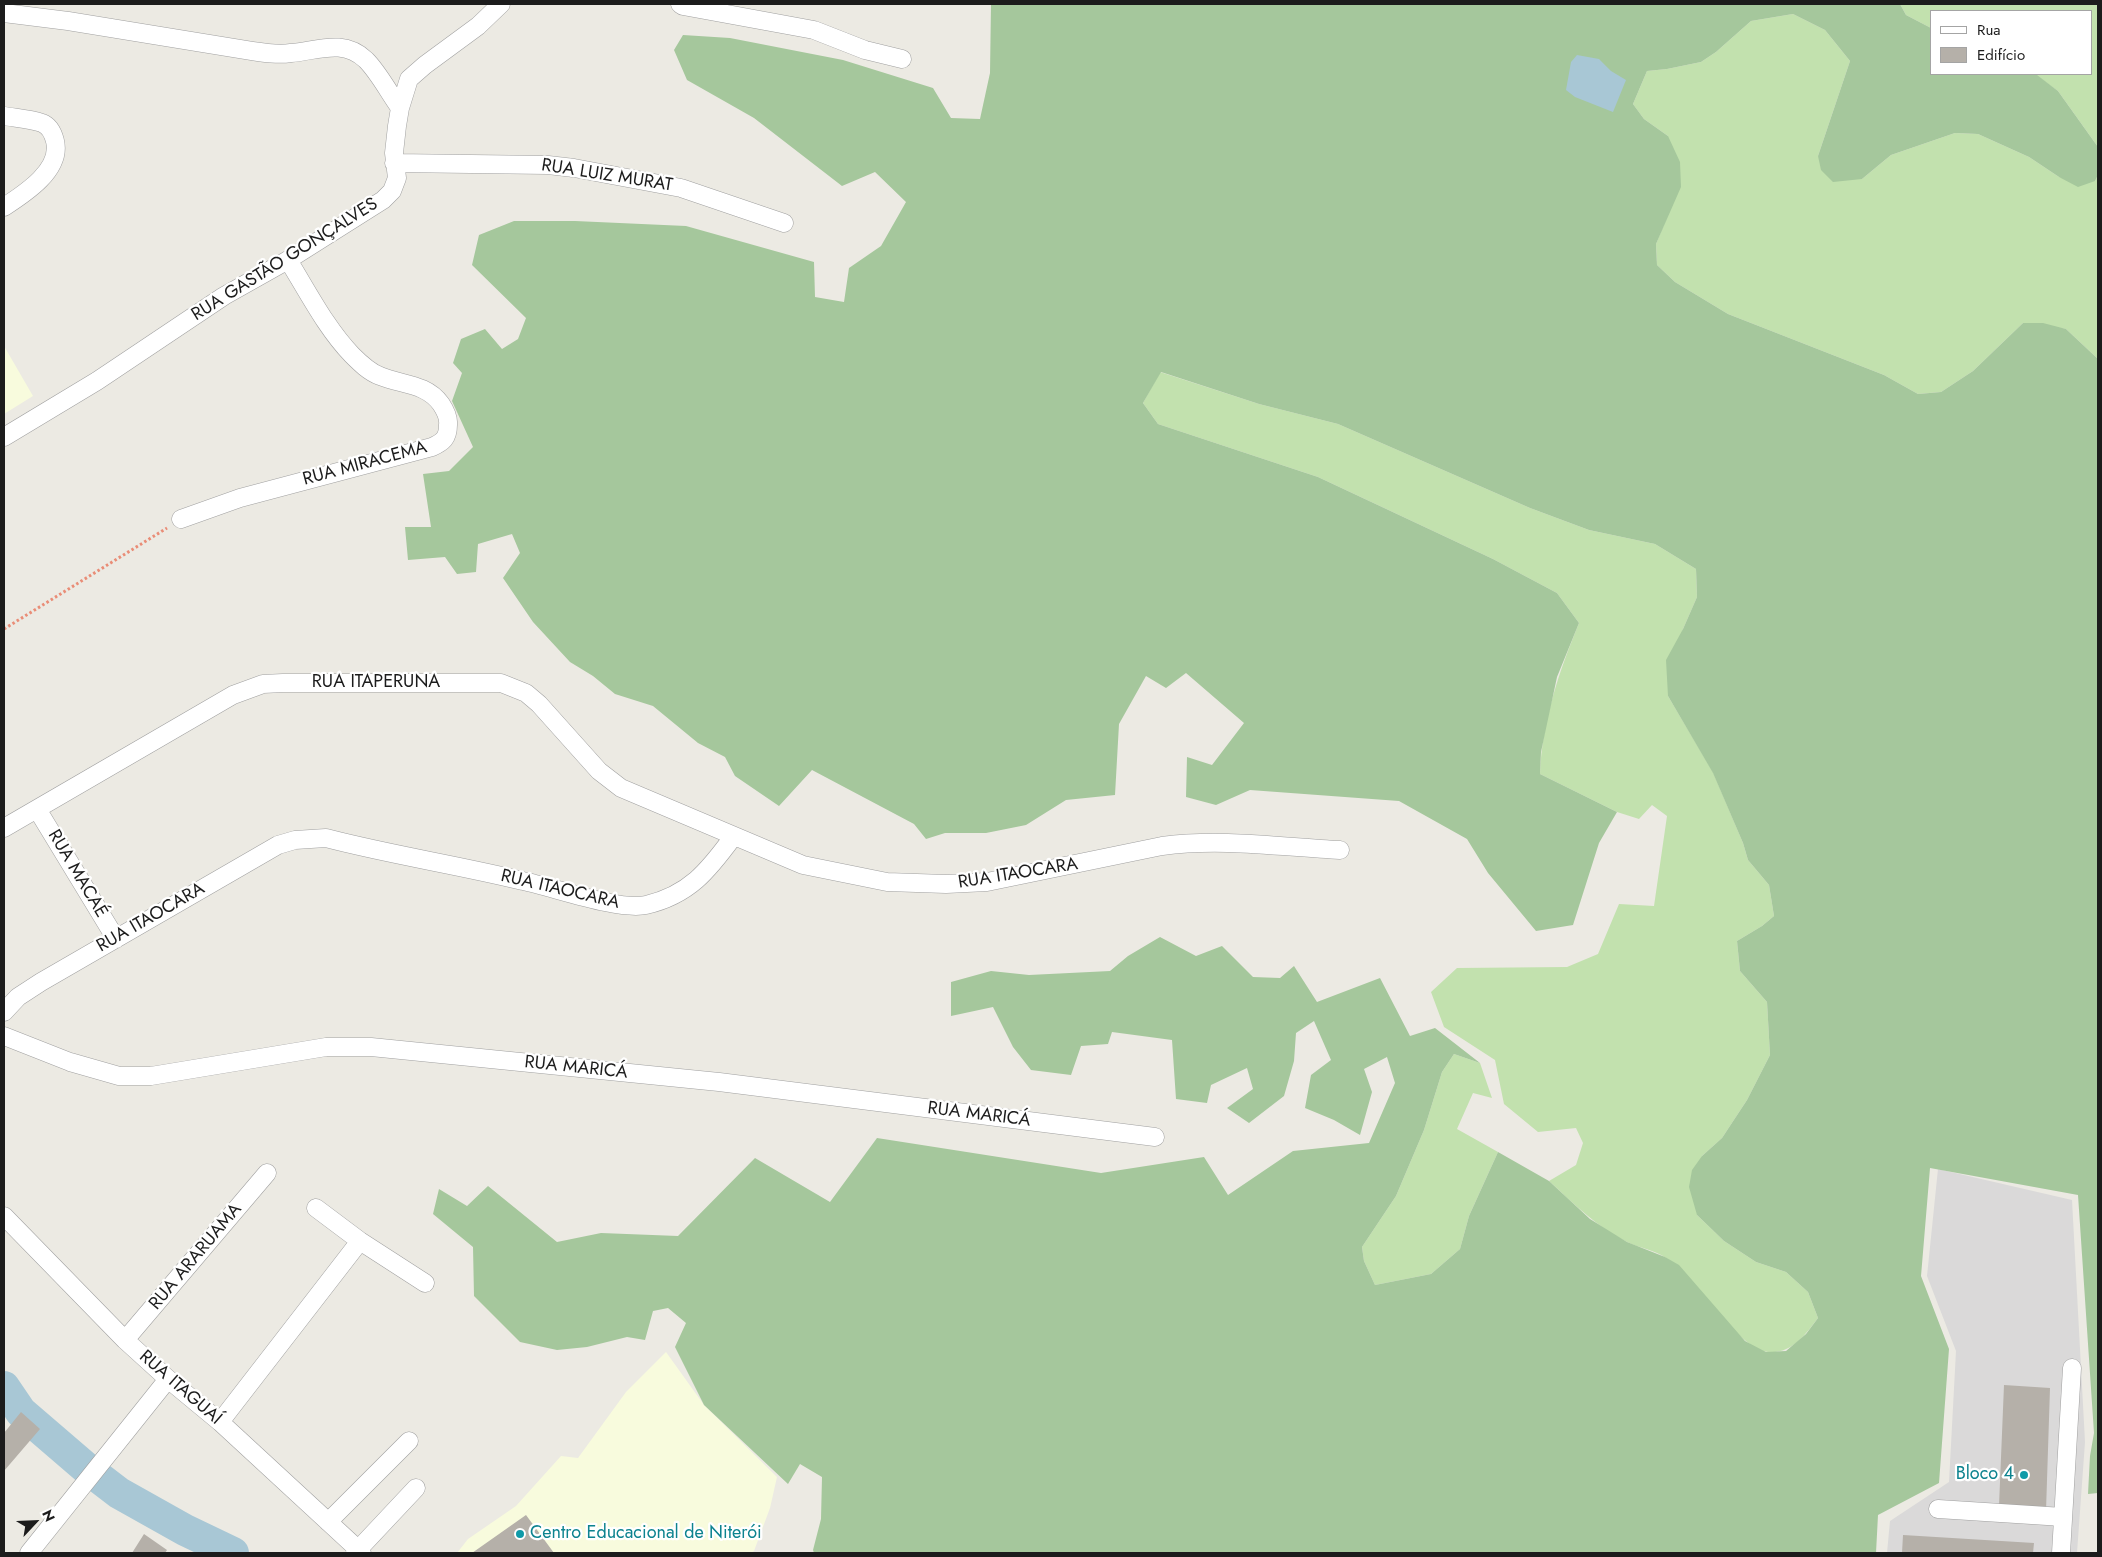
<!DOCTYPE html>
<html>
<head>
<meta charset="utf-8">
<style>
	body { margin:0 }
	#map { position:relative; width:2102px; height:1557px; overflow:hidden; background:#eceae3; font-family:Jost,sans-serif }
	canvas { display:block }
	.frame { position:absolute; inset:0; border:5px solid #1c1c1c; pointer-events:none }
	.legend { position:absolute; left:1930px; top:10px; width:162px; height:65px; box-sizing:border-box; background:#fff; border:1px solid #a4a4a4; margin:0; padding:6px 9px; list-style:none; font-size:15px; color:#1c1c1c }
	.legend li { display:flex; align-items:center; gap:10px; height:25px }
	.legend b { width:25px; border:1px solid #a4a4a4 }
	.north { position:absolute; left:10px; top:1497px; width:50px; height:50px; -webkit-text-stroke:4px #fff; paint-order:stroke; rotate:65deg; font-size:14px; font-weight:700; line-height:20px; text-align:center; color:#1c1c1c }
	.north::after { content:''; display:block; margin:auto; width:18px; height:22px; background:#1c1c1c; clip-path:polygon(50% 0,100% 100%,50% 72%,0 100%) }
</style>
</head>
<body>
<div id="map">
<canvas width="2102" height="1557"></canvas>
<div class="frame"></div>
<ul class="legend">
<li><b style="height:6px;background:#fff"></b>Rua</li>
<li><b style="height:14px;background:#b5b0a9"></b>Edifício</li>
</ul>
<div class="north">N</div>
</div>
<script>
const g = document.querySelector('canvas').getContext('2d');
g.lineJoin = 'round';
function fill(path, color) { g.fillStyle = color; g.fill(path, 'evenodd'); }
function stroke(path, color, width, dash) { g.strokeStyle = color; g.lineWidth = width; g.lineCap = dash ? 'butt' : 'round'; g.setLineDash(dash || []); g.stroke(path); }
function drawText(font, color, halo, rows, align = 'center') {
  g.font = font + ' Jost,sans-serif'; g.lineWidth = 4.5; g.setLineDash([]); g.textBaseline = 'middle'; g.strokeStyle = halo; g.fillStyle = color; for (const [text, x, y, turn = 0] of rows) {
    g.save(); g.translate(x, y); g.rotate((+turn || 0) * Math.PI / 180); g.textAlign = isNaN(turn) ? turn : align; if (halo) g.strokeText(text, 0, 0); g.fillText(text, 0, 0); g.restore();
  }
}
const residential = new Path2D(`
	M1938,1169L2072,1200L2085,1442L2077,1553H1887L1890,1521L1949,1482L1956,1351L1927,1276Z`);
const education = new Path2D(`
	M4,346L33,396L4,414Z
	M666,1352L704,1405L777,1477L770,1508L754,1551L751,1553H457L468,1539L516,1506L561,1456L578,1458L626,1392Z`);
const grass = new Path2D(`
	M1900,4H2098V147L2058,91L2034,74H2091V11H1931V28L1906,15Z
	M1793,14L1825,30L1850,61L1818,156L1862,179L1891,155L1955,133L1978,134L2029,157L2059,177L2095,181L2098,175V359L2066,329L2023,323L1973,371L1941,392L1918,394L1884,375L1728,314L1675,282L1657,265L1656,244L1667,217L1668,136L1644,119L1633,104L1647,71L1667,69L1701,62L1716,52L1751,21Z
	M1160,372L1259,404L1338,424L1530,508L1589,530L1655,544L1696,569L1697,597L1683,629L1668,696L1713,772L1743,843L1748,860L1769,885L1774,916L1762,926L1737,941L1740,971L1767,1002L1770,1055L1747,1100L1722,1138L1702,1156L1697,1215L1724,1241L1756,1262L1786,1272L1808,1292L1818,1318C1805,1335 1792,1354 1768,1352C1740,1350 1690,1276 1666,1258C1655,1250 1639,1248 1627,1242C1597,1227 1574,1204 1549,1181L1576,1165L1583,1143L1576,1128L1538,1132L1504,1104L1495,1060L1444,1027L1431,992L1457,968L1567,967L1598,954L1619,904L1654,906L1667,816L1652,805L1639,819L1617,812L1540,774C1542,721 1559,672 1579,623L1557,593L1493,559L1318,477L1158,424L1143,403Z
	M1454,1054L1480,1063L1492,1098L1473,1093L1457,1129L1498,1152L1469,1216L1460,1249L1431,1274L1375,1285L1364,1261L1362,1247L1396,1196L1424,1130L1442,1072Z`);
const forest = new Path2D(`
	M991,4H1900L1906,15L1931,28V74H2034L2037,75L2058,91L2098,147V175L2095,181L2078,187L2059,177L2029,157L1978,134L1955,133L1891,155L1862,179L1833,182L1821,170L1818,156L1850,61L1825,30L1793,14L1751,21L1716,52L1701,62L1667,69L1647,71L1633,104L1644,119L1668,136L1680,162L1681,187L1656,244L1657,265L1675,282L1728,314L1884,375L1918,394L1941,392L1973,371L2023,323H2043L2066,329L2098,359V1493L2088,1494L2090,1456L2094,1433L2078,1195L1930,1168L1921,1276L1949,1349L1939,1483L1878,1515L1876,1553H814L813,1550L821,1519L822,1477L800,1464L788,1484L704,1405L675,1347L686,1323L668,1308L653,1311L645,1340L627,1337L587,1347L557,1350L520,1342L474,1296L473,1247L433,1214L439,1189L467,1206L488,1186L557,1242L601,1233L678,1236L755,1158L830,1202L877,1138L1101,1173L1204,1157L1228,1195L1293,1151L1369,1143L1395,1083L1387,1057L1364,1069L1372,1092L1360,1135L1334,1120L1305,1108L1311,1075L1331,1060L1314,1021L1296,1033L1294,1061L1284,1096L1249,1123L1227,1108L1253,1089L1247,1068L1211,1085L1207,1103L1176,1099L1172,1040L1112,1032L1108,1044L1081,1046L1071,1075L1031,1070L1013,1047L993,1007L951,1016V982L991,971L1029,975L1110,971L1128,956L1160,937L1196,956L1222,946L1253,977L1280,978L1294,966L1317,1002L1380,978L1410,1036L1435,1028L1480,1063L1454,1054L1442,1072L1424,1130L1396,1196L1362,1247L1364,1261L1375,1285L1431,1274L1460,1249L1469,1216L1498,1152L1549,1181L1590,1219L1627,1242L1665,1257L1679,1265L1745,1341L1766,1352L1786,1351L1806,1334L1818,1318L1808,1292L1786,1272L1756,1262L1724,1241L1697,1215L1689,1187L1692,1170L1702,1156L1722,1138L1747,1100L1770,1055L1767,1002L1740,971L1737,941L1762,926L1774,916L1769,885L1748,860L1743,843L1713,773L1668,696L1666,660L1683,629L1697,597L1696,569L1655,544L1589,530L1530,508L1338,424L1259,404L1161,372L1143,403L1158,424L1318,477L1493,559L1557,593L1579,623L1557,677L1541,752L1540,774L1617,812L1599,843L1573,925L1536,931L1488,873L1467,839L1399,801L1250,790L1216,805L1186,797L1187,757L1212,765L1244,723L1186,673L1166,688L1146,676L1119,724L1115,795L1066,800L1026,825L986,833H945L926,839L914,824L812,770L779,806L735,776L725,757L698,743L653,706L615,694L593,676L570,662L533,622L503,578L520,553L512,534L478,544L476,572L457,574L445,557L408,560L405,527H431L423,474L449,471L473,447L452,401L462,373L453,363L461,339L485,329L502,349L518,339L526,318L472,265L479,235L514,221H575L686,226L814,262L815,297L844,302L849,268L881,246L906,202L875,172L842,186L754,118L687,80L674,50L683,35L730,38L843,60L933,88L951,118L980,119L990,73Z`);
const water = new Path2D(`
	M1577,55L1599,59L1611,71L1626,80L1613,112L1575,97L1566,90L1571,62Z`);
const river = new Path2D(`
	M4,1387L21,1412L85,1467L119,1493L185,1530L233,1553`);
const building = new Path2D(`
	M2004,1385L2050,1388L2046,1511L1999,1506Z
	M21,1412L40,1429L4,1471V1433Z
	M526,1515L554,1553H472Z
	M144,1534L167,1550L165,1553H132Z
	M1903,1535L2034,1543L2033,1553H1902Z`);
const path = new Path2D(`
	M4,629L167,528`);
const minor = new Path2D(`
	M680,4L683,6L814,30L865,50L902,59
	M4,13L68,21L252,51C265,53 278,55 291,53C317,51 343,38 366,60C379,73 389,93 400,108
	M4,116C16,118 30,119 42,123C50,126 53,133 55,141C62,170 24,194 4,207
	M394,163L548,165L574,168L681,188L784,223
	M4,437L97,381L224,296L288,260L383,200L392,191L397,178L394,153L397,126L400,108L409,79L425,65L478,26L501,4
	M181,519L240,498L432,447C443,442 448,438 448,425C449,417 445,410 441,404C426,383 401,385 380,376C369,372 360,363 352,355C326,328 308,292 288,260
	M37,809L116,939
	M4,828L233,695L263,684L283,683H501L526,693L539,704L599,771L621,788L803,865L887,882L946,884L987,882L1162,846C1221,838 1281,847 1340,850
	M4,1012L18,997L41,982L278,845L295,840L326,838C391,855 458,865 523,881C553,887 619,911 646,905C689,895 708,871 733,837
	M4,1036L70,1062L119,1076H151L326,1047H371L719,1082L1155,1137
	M316,1208L360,1241L425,1283
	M4,1216L125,1340L168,1379L220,1422L362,1553
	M125,1340L267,1173
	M220,1422L360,1241
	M1938,1509L2063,1517
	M328,1522L409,1441
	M29,1553L168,1379
	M355,1553L416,1488
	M2061,1553L2072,1368`);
const markers = [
	[2024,1475,5,"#0f9aa8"],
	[520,1534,5,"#0f9aa8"]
];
const streetNames = [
	["RUA LUIZ MURAT",607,176,9],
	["RUA GASTÃO GONÇALVES",285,260,-32],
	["RUA MIRACEMA",365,464,-15],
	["RUA ITAPERUNA",376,683],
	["RUA MACAÉ",77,874,59],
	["RUA ITAOCARA",1018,874,-9],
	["RUA ITAOCARA",560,890,13],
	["RUA ITAOCARA",151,918,-30],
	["RUA MARICÁ",576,1068,6],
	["RUA MARICÁ",979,1115,7],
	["RUA ARARUAMA",196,1257,-50],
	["RUA ITAGUAÍ",180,1388,41]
];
const cultureNames = [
	["Bloco 4",2014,1475],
	["Centro Educacional de Niterói",530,1534,"left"]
];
fill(residential, '#dad9d9');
fill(education, '#f8fbdd');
fill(grass, '#c2e1ae');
fill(forest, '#a5c79c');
fill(water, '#a8c7d5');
stroke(river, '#a8c7d5', 32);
fill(building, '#b5b0a9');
stroke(minor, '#a0a0a0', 19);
stroke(path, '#e98d77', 3, [2.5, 2.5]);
stroke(minor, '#fff', 18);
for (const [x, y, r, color] of markers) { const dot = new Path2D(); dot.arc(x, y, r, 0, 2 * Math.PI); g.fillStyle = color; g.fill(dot); stroke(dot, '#fff', 2); }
drawText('18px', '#1c1c1c', '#fff', streetNames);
drawText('18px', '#0d838f', '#fff', cultureNames, 'right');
</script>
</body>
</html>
